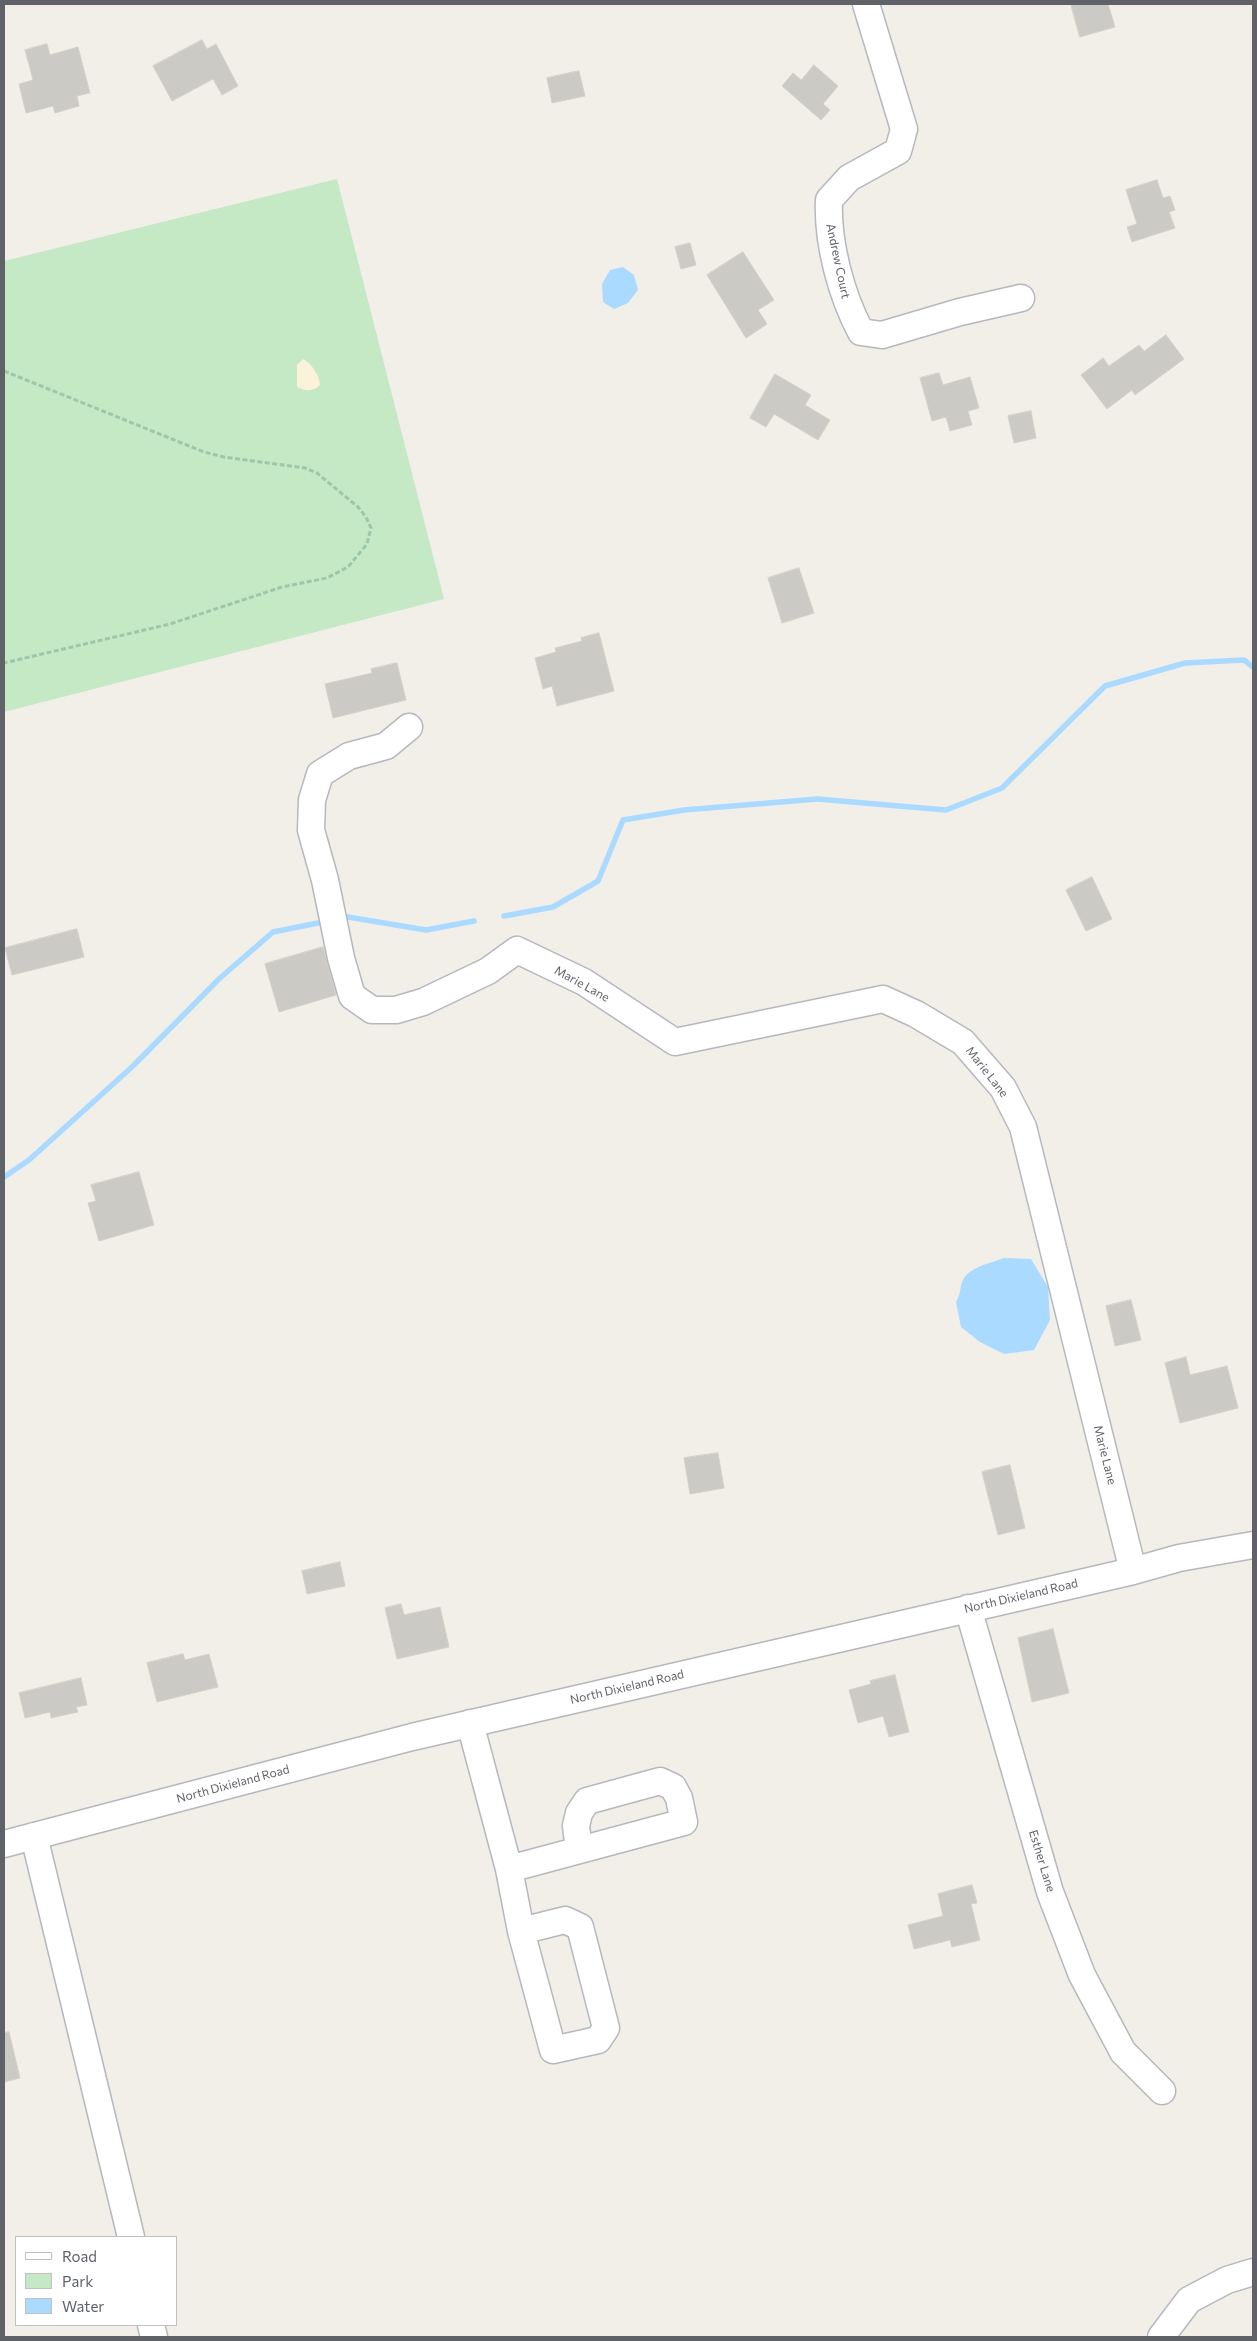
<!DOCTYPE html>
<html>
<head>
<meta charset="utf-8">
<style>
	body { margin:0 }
	#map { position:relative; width:1257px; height:2341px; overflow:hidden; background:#f1efe8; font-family:Commissioner,sans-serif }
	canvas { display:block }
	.frame { position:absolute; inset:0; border:5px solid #5f6368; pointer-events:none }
	.legend { position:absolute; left:15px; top:2236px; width:162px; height:90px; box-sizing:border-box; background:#fff; border:1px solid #bfc1c3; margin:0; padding:6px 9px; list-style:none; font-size:15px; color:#5f6368 }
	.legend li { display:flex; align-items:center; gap:10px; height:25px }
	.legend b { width:25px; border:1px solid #bfc1c3 }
</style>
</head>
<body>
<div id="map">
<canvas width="1257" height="2341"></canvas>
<div class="frame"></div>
<ul class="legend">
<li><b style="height:6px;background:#fff"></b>Road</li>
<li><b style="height:14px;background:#c5e8c5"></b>Park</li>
<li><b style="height:14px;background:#aadaff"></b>Water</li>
</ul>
</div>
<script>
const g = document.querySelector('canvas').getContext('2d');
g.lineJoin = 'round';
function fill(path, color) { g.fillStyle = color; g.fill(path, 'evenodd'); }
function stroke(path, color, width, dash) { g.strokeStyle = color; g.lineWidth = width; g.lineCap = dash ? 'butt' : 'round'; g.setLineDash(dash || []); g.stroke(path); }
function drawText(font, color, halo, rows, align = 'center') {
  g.font = font + ' Commissioner,sans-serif'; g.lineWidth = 5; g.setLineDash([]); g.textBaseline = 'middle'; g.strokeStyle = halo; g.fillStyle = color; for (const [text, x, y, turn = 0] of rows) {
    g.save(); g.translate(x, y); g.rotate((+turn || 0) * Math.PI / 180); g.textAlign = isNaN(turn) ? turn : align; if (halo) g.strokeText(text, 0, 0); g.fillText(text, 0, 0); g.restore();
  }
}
const green = new Path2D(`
	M337,179L444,599L4,712V261Z`);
const sand = new Path2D(`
	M303,359C311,363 320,376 320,385C314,392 305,391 297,387V365Z`);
const water = new Path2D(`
	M623,267L634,275L638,290L628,303L614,309L603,302L602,284L610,270Z
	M1004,1258L1031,1259L1048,1287L1050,1320L1034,1350L1004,1354L980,1342L961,1327L956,1302C962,1291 959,1288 963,1280C969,1267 991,1263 1004,1258Z`);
const stream = new Path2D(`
	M504,916L553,907L598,881L623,820L684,810L817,799L946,810L1002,788L1105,686L1185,663L1244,660L1253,667
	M348,917L426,930L474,921
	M4,1177L29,1160L133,1066L220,978L273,932L318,923`);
const building = new Path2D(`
	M1071,4H1108L1115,27L1080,37Z
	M202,40L207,49L216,44L238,86L222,95L213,79L172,101L153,66Z
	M47,44L50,55L78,47L90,93L77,96L79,106L55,113L53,106L26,113L19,84L33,80L25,50Z
	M814,65L838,86L823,104L830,110L821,120L782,86L793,73L801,80Z
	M579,71L585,96L552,103L547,78Z
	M1157,180L1163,198L1170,196L1175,210L1169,212L1175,228L1132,242L1127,227L1137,224L1126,190Z
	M690,243L696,265L681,269L675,247Z
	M743,252L774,300L758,310L767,324L746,338L707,275Z
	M1166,335L1184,359L1135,395L1132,390L1107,409L1081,375L1103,358L1109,366L1139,345L1144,351Z
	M939,373L943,385L970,377L979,408L968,411L972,425L950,431L946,417L932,421L920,378Z
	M775,374L811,395L805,405L830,420L818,440L774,414L766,427L750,418Z
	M1031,411L1036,438L1014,443L1008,416Z
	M799,568L814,613L782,623L768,578Z
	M599,633L614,691L557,706L552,686L543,689L535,658L556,652L555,648L582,641L581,638Z
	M397,663L406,700L333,718L325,684L372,673L371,669Z
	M1092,877L1112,919L1086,931L1066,890Z
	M77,929L84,957L12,975L5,948Z
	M323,947L336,995L279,1012L265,964Z
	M139,1172L154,1225L99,1241L88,1203L96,1201L91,1185Z
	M1131,1300L1141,1340L1115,1346L1106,1306Z
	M1186,1357L1190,1375L1227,1366L1238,1408L1180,1423L1165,1363Z
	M718,1453L724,1488L690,1494L684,1458Z
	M1010,1465L1025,1528L998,1535L982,1472Z
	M340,1562L345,1586L307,1594L302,1571Z
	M401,1604L404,1615L440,1607L449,1647L397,1659L385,1608Z
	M1053,1629L1069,1693L1032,1702L1018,1638Z
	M183,1654L185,1660L209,1654L218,1687L157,1702L147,1663Z
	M895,1675L909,1732L889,1737L883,1716L858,1723L849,1690L871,1684L870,1681Z
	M81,1678L87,1705L76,1707L78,1712L51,1718L50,1712L25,1718L19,1693Z
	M972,1885L977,1903L971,1904L980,1940L952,1947L950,1940L914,1949L908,1925L943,1916L938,1894Z
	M9,2032L20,2078L4,2082V2033Z`);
const path = new Path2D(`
	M4,371L204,452L224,457L305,468L317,473L358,507L366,517L371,528L367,544L348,567L327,578L282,587L170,624L4,663`);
const minor = new Path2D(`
	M866,4L904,129L898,151L849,178L829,200C827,242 841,295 861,332L882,335L960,312L1021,298
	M409,727L386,746L349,756L320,774L312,800L311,830L325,880L341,958L352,996L372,1010H396L423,1002L488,971L517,950L584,982L675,1042L883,999L916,1014L963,1042L1003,1088L1023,1127L1133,1571
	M968,1608L1050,1892L1082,1975L1123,2052L1162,2091
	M470,1723L509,1869L521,1931L553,2050L598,2040L606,2028L580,1927L565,1920L521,1931
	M34,1836L131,2237
	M4,1844L412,1737L1133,1571L1179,1558L1253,1545
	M509,1869L684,1822L679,1798L673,1787L660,1781L587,1801L579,1813L576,1826L579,1850
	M151,2325L154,2337
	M1161,2337L1189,2300L1227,2280L1253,2272`);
const streetNames = [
	["Andrew Court",838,261,78],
	["Marie Lane",582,984,29],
	["Marie Lane",987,1072,52],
	["Marie Lane",1105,1455,76],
	["North Dixieland Road",1021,1596,-13],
	["North Dixieland Road",627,1687,-13],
	["North Dixieland Road",233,1784,-15],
	["Esther Lane",1042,1861,73]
];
fill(green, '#c5e8c5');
fill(sand, '#fbf3d9');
fill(water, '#aadaff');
stroke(stream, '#aadaff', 5.5);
fill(building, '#cccac5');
stroke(building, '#d6d1c6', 1);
stroke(minor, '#b5b8bc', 29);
stroke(path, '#9cc7a9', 3, [5, 2.5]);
stroke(minor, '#fff', 26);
drawText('12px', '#5f6368', '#fff', streetNames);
</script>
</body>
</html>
